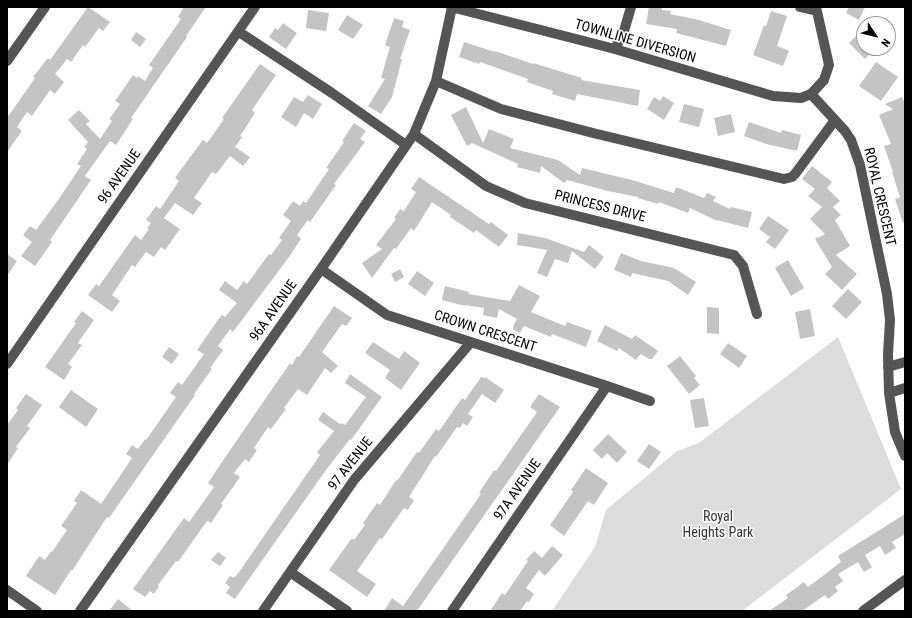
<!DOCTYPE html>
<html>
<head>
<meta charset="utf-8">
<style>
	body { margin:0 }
	#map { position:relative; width:912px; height:618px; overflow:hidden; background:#fff; font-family:"Roboto Condensed",sans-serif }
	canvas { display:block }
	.frame { position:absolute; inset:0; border:8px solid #000; pointer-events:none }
	.north { position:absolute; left:856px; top:16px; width:40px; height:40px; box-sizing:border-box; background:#fff; border:1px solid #999; border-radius:50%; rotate:125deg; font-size:11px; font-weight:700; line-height:16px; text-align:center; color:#000 }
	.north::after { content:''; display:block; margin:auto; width:14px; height:18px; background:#000; clip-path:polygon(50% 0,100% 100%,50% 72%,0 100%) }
</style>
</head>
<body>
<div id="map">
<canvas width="912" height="618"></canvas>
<div class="frame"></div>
<div class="north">N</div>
</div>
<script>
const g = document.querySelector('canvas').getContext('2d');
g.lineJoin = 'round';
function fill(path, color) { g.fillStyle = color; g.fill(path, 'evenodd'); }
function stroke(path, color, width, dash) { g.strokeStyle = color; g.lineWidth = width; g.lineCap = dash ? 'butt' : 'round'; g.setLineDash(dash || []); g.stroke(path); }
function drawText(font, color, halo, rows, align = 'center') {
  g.font = font + ' "Roboto Condensed",sans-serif'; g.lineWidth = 3; g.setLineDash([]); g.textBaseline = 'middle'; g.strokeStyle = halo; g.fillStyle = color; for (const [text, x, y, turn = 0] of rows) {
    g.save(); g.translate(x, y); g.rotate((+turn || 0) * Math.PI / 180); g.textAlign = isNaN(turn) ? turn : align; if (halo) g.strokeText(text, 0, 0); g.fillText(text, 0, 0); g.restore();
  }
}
const green = new Path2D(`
	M838,337L901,489L742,611H552L595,547L606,510L677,451L699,443Z`);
const building = new Path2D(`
	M88,7L110,22L103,31L99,28L85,47L83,45L71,62L67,59L55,74L64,82L55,94L50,90L32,116L27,112L17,127L22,131L7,152V118L35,78L33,77L48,58L50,60Z
	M184,7H206L186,36L187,37L131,118L133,119L116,145L110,141L85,176L91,180L50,240L52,242L35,266L21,256L32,242L23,235L30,226L36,230L58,200L81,166L77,164L87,149L84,147L88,142L68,120L79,110L90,121L86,124L100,139L112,121L109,119L120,104L115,101L133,75L137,78L138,76L145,81L153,68L149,65L181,19L178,17Z
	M649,7H662V10L671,11L670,14L699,20L731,30L726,46L676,33L677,29L646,24Z
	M849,7H865L859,20L846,13Z
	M308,10L329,13L326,31L306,28Z
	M771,11L787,16L777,46L789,51L783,66L753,55L764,25L766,26Z
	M347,15L363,25L353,39L338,30Z
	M394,18L404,21L402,27L410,30L400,59H402L392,97L381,114L368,106L385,79L381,78L390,47L385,45Z
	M283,23L297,33L286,49L269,37L275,28L278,30Z
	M864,28V48H876L865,59L849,43Z
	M136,32L146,39L140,47L131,40Z
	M464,42L495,52V51L533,64V63L582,78L581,80L640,90L638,106L577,94L575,101L552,94L553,91L527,82L528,79L480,62L479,64L459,57Z
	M876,62L898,77L881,101L859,86Z
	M260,64L276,75L252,110L255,113L240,136L242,137L235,147L250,157L243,166L230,156L216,174L212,172L194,198L202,203L193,215L175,203L164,218L180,229L165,250L161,247L154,257L146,252L135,267L132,265L112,295L120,301L112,312L88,295L96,284L99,286L135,235L141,240L149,229L147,228L151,223L146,220L156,206L160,209L179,181L175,178L190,157L203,140L207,143L224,119L222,118Z
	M308,95L322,104L313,119L304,113L296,127L281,117L294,97L303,102Z
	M663,96L674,103L664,120L647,109L654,97L660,101Z
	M902,97L905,103V223H903L895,199L900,197L892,172H893L884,146L891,144L879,115L893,109L885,104Z
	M684,104L704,109L699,127L679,122Z
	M466,107L483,143L489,129L514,139L510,148L558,160L580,175L582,168L632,180L674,193L676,187L704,198L707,193L716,197L713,201L730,209L731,207L752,212L748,228L717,220V221L690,208L688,213L659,202L658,204L638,198V197L608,191L567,180L564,183L541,166L540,173L517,167L518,164L472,143L467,146L451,115Z
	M731,114L735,132L718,136L714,118Z
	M749,122L781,133L782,130L801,135L797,151L766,144L744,136Z
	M354,123L366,131L360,139L365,142L334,184L336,185L310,222L308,220L297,235L301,239L289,257L233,332L230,329L218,346L223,350L210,368L212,369L194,394L195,395L109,518L107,517L72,571L71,570L55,595L26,576L39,556L45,560L51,551L52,552L67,530L61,526L77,503L74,501L81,490L101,504L132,458L126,454L132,445L138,449L145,439L146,440L176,397L170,393L178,382L182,385L204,354L197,350L220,317L222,315L225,317L237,303L219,290L225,281L237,290L244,281L247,284L269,254L271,255L282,240L279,238L291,221L283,215L293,201L300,206L303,201L306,203L329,169L326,168L344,142L342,141Z
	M812,166L832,182L827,188L840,201L833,207L841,215L835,220L850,246L836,255L857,274L842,290L825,274L832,267L815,239L817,237L818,238L825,234L810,219L822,207L808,196L815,189L802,179Z
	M419,177L489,224L491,222L508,235L499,247L476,230L474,233L450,217L451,215L432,202L414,231L411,228L396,249L394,248L372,278L362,263L382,249L376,245L396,219L394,218L400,209L404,211L416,192L411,189Z
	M768,216L789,230L775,249L766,242L770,237L759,229Z
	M518,233L545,238L584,252L589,245L604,257L595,269L572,251L568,263L555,259L547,277L537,273L547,250L517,245Z
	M621,253L641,261L674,268L696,282L688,295L668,281L632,273L631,277L614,270Z
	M7,254L17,261L7,276Z
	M788,260L804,288L791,296L775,268Z
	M400,269L404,277L395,282L391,274Z
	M417,271L434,283L425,296L408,284Z
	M519,285L540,296L531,312L565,326L567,322L592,331L586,347L552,334L551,337L524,326L520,333L513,329V326L517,319L499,309L497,318L483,315L484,308L465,305V306L442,300L445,286L469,292L468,294L510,301Z
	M848,289L862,302L846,319L832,306Z
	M334,306L352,318L346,326L342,324L322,352L338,366L331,373L325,368L307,395L298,389L284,408L286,409L271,429L268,427L254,448L257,450L249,462L245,459L234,473L240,477L221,504L223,505L211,523L207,521L178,562L176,561L158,585L159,586L154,594L150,591L145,597L133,589L184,518L189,522L214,487L208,483L226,456L290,363L292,365L297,356L299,357Z
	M707,307L719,308V334L707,333Z
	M810,309L815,336L800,339L795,312Z
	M82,311L94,320L78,343L82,345L68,364L72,367L64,380L45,367L76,323L74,322Z
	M605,325L632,339L635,335L658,351L652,359H649L641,354L636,360L619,348L617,351L597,341Z
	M373,342L399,359L404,351L420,363L401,390L385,378L390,370L365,353Z
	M728,343L747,356L739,368L720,354Z
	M169,347L179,354L172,364L162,357Z
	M680,356L696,376L694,378L700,385L689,394L667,366Z
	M350,374L382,397L351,440L350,439L326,470L235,599L226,593L230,587L225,583L230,576L234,578L239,572L320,455L317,452L334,431L318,420L323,412L340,424L341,423L345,425L366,397L345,383Z
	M481,377L485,378V377L504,390L495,403L482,394L468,414L473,417L467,426L463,423L460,428L457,427L436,457L435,456L409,497L414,500L408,510L404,508L382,539L380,538L357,571L376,584L367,597L329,570L352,538L354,540L365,525L363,523L377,503L380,505L396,480L397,481L417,452L419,453L436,429L439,431L462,398L465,400Z
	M71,390L98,409L86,427L59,407Z
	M26,394L42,405L27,426L30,428L16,447L18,448L7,465V425L18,410L16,408Z
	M539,394L560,407L417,611H384L392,598L403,606L481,494L479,493L494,470L496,471L537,412L530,407Z
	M704,398L709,426L695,428L690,400Z
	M608,434L627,452L617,463L607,453L602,459L593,450Z
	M649,444L661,452L649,469L637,461Z
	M586,468L608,483L594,505L588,501L564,536L550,525L573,492L571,490Z
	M905,514V534L892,542L896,548L885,555L880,546L865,555L872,567L864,572L858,562L838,574L843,581L835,587L838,591L828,599L825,595L802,611H769L788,598L786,595L804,582L808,587L841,562L838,556Z
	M552,546L563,555L545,576L539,570L526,588L534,594L529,602L527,601L520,611H490L502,593L505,595L528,561L526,560L534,551L542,558Z
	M218,552L226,558L220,566L211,560Z
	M118,599L133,611H109Z`);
const minor = new Path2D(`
	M451,7L615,49L773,96L801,98L811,94
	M800,7L817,11
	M816,7L829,65L824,80L811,94L845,131L851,140L860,165L887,294L890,320L888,354L889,393L895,432L905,456
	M239,32L332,93L406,145
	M615,49L624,31L631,7
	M7,61L45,7
	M436,81L501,109L593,133L784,179L792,177L795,174L835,120
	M414,134L486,186L525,203L734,255L743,266L757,314
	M321,269L387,315L607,386L650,401
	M7,364L255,7
	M888,367L905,362
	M889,393L905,388
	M290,572L347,611
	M7,590L37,611
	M80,611L321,269L414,134L436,81L452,7
	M263,611L354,480L471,342
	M452,611L607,386
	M863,611L905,580`);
const streetNames = [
	["TOWNLINE DIVERSION",635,42,16],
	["96 AVENUE",120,177,-55],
	["ROYAL CRESCENT",879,197,77],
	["PRINCESS DRIVE",600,207,14],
	["96A AVENUE",274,311,-55],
	["CROWN CRESCENT",485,332,18],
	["97 AVENUE",351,464,-52],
	["97A AVENUE",518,490,-55]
];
const parkNames = [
	["Royal",718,517],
	["Heights Park",718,533]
];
fill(green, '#dcdcdc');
fill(building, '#c4c4c4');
stroke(minor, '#555', 10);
drawText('14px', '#000', '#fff', streetNames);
drawText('14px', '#333', '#fff', parkNames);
</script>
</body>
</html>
